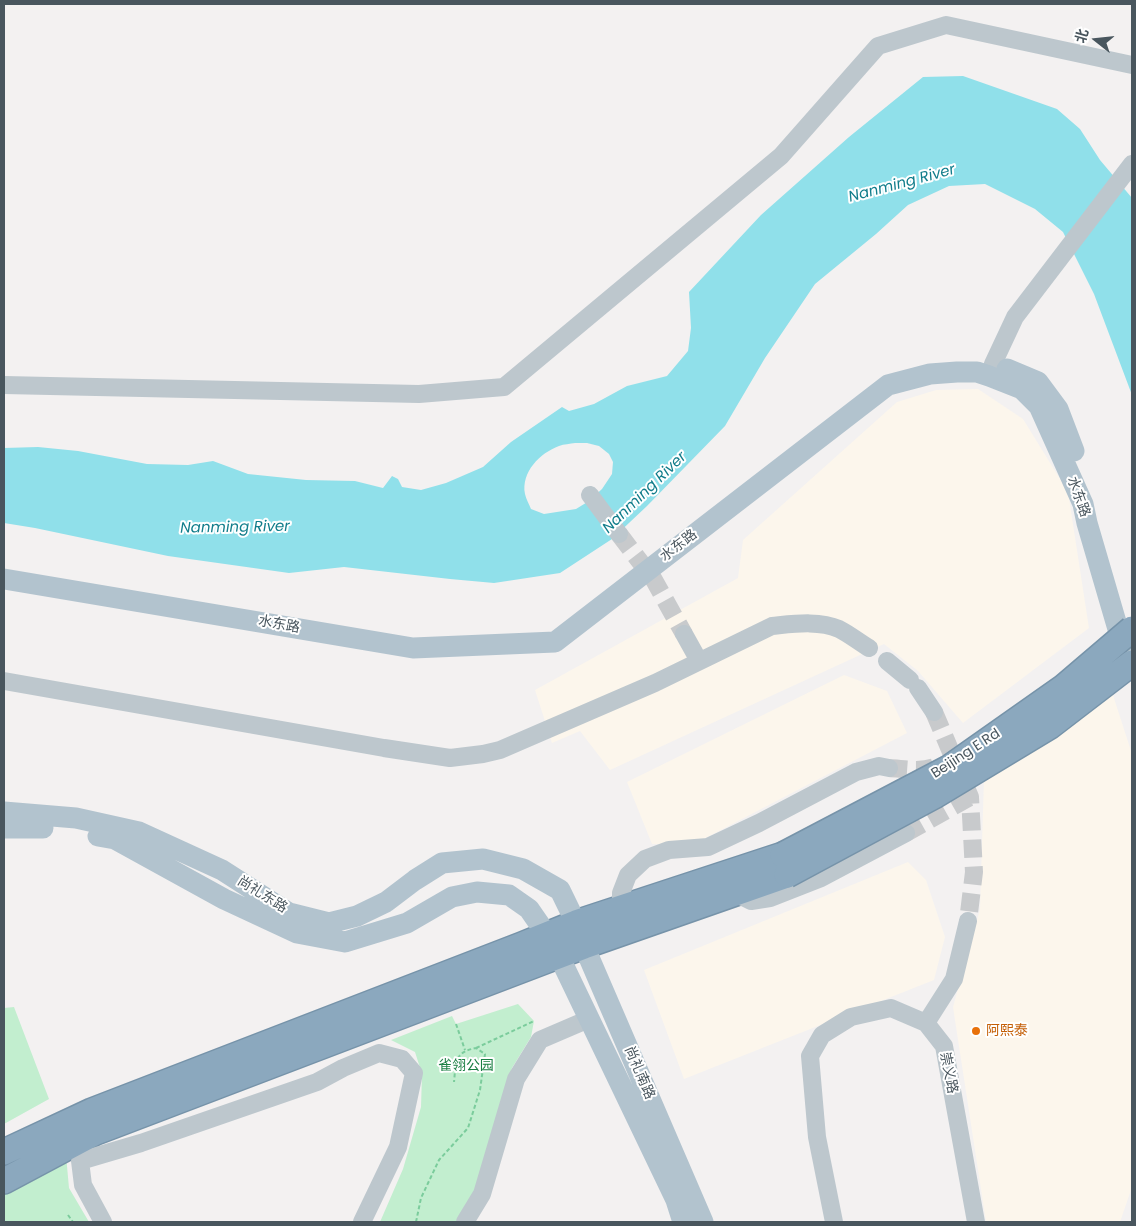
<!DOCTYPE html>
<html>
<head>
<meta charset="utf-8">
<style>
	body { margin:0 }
	#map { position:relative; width:1136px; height:1226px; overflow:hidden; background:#f3f1f1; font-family:Poppins,"Noto Sans SC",sans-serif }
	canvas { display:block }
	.frame { position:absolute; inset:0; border:5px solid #49565e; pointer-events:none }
	.north { position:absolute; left:1071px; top:15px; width:50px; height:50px; -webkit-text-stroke:4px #fff; paint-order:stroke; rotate:286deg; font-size:14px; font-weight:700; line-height:20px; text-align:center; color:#49565e }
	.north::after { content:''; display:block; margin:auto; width:18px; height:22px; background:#49565e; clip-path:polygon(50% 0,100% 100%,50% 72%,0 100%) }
</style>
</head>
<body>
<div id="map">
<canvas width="1136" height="1226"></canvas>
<div class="frame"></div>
<div class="north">北</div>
</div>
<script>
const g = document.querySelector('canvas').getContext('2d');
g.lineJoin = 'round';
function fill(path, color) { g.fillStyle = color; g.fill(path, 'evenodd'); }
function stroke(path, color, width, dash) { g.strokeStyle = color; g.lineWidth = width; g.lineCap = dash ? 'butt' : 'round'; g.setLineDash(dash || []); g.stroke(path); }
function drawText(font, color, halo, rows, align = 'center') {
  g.font = font + ' Poppins,"Noto Sans SC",sans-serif'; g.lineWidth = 4; g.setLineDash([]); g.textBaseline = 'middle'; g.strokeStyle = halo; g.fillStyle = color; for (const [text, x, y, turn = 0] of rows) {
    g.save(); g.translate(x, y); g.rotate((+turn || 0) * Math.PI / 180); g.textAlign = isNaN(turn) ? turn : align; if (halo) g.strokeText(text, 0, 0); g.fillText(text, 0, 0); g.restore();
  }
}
const commercial = new Path2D(`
	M978,389L1023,419L1068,492L1089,628L963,723L918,671L884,644L610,770L580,731L552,743L535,690L738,578L743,540L897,402L936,390Z
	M844,675L887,691L907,733L694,844H652L627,782Z
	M1111,689L1132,754V1187L1120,1222H986L953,1007L980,909L984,778Z
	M908,862L926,880L945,937L934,980L684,1079L644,970Z`);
const green = new Path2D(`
	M518,1004L534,1021L531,1037L512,1068L475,1190L457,1222H380L403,1169L421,1107L422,1074L415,1052L391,1040L452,1016L456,1024Z
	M14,1007L49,1099L4,1124V1008Z
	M66,1155L69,1188L89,1222H4V1188Z`);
const water = new Path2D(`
	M963,76L1057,109L1080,129L1100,160L1132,198V395L1094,294L1063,232L1035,209L985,184L949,186L908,205L876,234L815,284L765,358L725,426L647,506L612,539L560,573L494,583L450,579L344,567L289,573L168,556L35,528L4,523V448L38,447L78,451L147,464L188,465L213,461L248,474L306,480L355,481L383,488L392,476L398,479L402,487L421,490L446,483L483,467L511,442L562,407L569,411L594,404L627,386L667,376L688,351L691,328L689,292L761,215L849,137L923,77ZM575,443H587L599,446L609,454L613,462L612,474L602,489L589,501L576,509L544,514L531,509C529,504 526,499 525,494C521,472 540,453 559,446C564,444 570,444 575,443Z`);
const minorTunnel = new Path2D(`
	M619,534L654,580L684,634
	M934,712L970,797L974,872L968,921
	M889,768C907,769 923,773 940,765
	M906,833L970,797`);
const path = new Path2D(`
	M456,1024L465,1050
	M476,1048L534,1021
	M68,1215L73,1222
	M416,1222L421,1198L439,1160L468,1128L480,1090L485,1054L476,1048C454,1052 456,1063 454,1082`);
const minor = new Path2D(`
	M989,376L993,364L1015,317L1132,164
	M4,385L419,394L504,387L781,156L878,46L946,25L1132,65
	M590,495L619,534
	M684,634L699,661
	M887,661L910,680
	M4,681L384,748L450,758L483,754L500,750L655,683L772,626C793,624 819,620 839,629C849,634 859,642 869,648
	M918,688L934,712
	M735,893L751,901L770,898L821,878L906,833
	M621,908V893L628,875L645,859L669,850L708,847L759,823L856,772L879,766L889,768
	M926,1023L954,979L968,921
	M103,1222L83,1185L80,1161L141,1143L317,1082L343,1068L379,1053L402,1059L414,1073L398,1147L362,1222
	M465,1222L482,1194L516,1079L540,1040L589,1019
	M834,1222L817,1137L810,1056L822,1035L851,1017L891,1008L926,1023L944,1046L976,1222`);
const major = new Path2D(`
	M1007,369L1038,382L1058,409L1074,451
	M4,579L413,648L555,642L888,385L930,374L957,372H977L989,376L1022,389L1039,406L1083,504L1087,523L1125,653
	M4,812L76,818L139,832L222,870L289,913L329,923L357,916L386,902L415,880L442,863L483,859L523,869L560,890L576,923L584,946L703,1222
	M4,828H43
	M98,836L115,839L224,899L297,933L345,942L407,923L452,897L477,892L509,895L529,909L547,935L559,956L676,1200L683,1222`);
const highway = new Path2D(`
	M4,1152L92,1111L522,945L576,923L783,855
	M4,1181L96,1132L584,946L787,875`);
const highwayBridge = new Path2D(`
	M783,855L949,768L1064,687L1132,629
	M787,875L934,796L1050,726L1132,663`);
const markers = [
	[976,1031,5,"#e8710a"]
];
const streetNames = [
	["水东路",1078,497,70],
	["水东路",679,546,-38],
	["水东路",279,625,10],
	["Beijing E Rd",966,754,-33],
	["尚礼东路",262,895,32],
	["尚礼南路",639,1073,67],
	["崇义路",948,1073,79]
];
const foodNames = [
	["阿熙泰",986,1031]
];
const parkNames = [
	["雀翎公园",466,1066]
];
const waterNames = [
	["Nanming River",902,184,-15],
	["Nanming River",645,493,-44],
	["Nanming River",235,528,-1]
];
fill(commercial, '#fcf6ec');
fill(green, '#c2eecf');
fill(water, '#90e0ea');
stroke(minorTunnel, '#c8cacc', 18, [18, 9]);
stroke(highway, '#7693a9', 28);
stroke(path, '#7bcc9c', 2, [4, 2.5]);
stroke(minor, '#bdc7cd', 18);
stroke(major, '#b2c3ce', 21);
stroke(highway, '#8ba8be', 25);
stroke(highwayBridge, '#7693a9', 28, []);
stroke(highwayBridge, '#8ba8be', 25);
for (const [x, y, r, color] of markers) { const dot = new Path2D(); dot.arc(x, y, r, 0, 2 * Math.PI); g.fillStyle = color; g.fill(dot); stroke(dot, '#fff', 2); }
drawText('14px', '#49565e', '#fff', streetNames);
drawText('14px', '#c56008', '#fff', foodNames, 'left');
drawText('14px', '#1b7f43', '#fff', parkNames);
drawText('italic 15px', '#117d8b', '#fff', waterNames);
</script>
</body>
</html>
